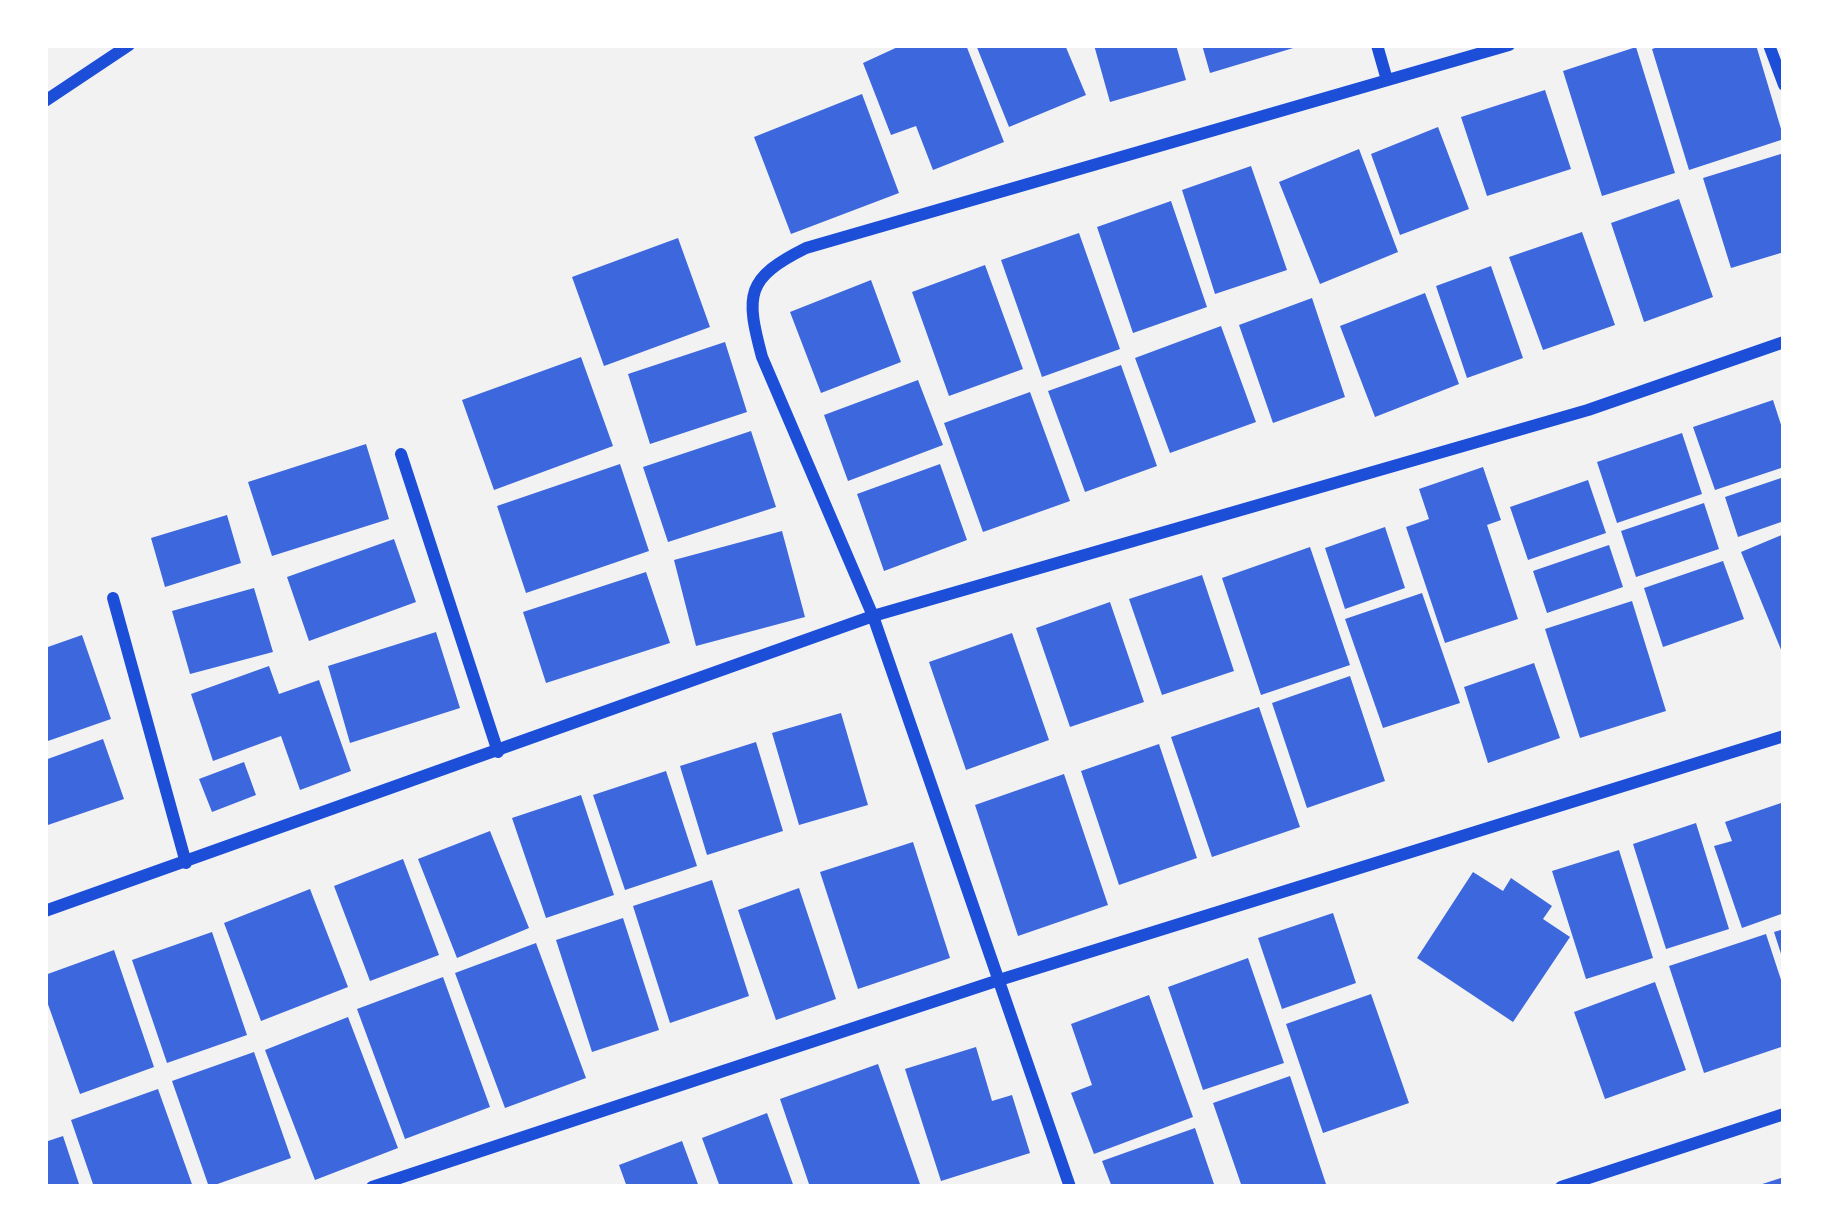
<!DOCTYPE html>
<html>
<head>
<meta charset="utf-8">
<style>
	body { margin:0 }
	#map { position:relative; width:1829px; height:1232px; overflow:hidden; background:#f2f2f2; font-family:"PT Sans",sans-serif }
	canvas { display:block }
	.frame { position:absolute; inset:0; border:48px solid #fff; pointer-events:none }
</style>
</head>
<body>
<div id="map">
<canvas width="1829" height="1232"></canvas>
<div class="frame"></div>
</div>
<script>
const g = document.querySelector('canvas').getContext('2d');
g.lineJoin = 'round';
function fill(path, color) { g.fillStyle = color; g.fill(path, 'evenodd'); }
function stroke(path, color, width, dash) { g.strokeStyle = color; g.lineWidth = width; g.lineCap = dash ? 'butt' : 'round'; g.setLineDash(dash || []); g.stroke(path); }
const building = new Path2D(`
	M902,45H966L1004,142L933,170L916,126L891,135L863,63Z
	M976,45H1065L1086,95L1009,127Z
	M1094,45H1176L1186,80L1110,102Z
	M1202,45H1300V46L1210,73Z
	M1664,45H1756L1784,139L1689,170L1652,49Z
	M1636,47L1675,173L1602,196L1563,71Z
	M1545,90L1571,169L1487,196L1461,117Z
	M862,94L899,193L791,234L754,137Z
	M1438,127L1469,209L1400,235L1371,154Z
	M1359,149L1398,252L1320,284L1279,182Z
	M1784,153V252L1731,268L1703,178Z
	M1251,166L1287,270L1215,294L1182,190Z
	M1679,199L1713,297L1644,322L1611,223Z
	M1171,201L1207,307L1133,333L1097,227Z
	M1582,232L1615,325L1543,350L1509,257Z
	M1079,233L1120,349L1042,377L1001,260Z
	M678,238L710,327L604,366L572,277Z
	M985,265L1023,369L949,396L912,292Z
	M1491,266L1523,358L1467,378L1436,286Z
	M871,280L901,362L821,393L790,312Z
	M1425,293L1459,384L1375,417L1340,326Z
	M1312,298L1345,397L1273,423L1239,325Z
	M1221,326L1256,422L1170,453L1135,358Z
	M725,342L747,412L650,444L628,374Z
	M581,357L613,446L494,490L462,400Z
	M1121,365L1157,466L1085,492L1048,391Z
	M918,380L943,445L848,481L824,415Z
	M1030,392L1070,501L983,532L944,423Z
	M1773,400L1784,434V467L1715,490L1693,427Z
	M751,431L776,507L668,542L643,467Z
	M1682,433L1702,494L1617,523L1597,462Z
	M366,444L389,519L272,556L248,482Z
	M620,464L649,551L526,593L497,506Z
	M940,464L967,540L884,571L857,494Z
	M1483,467L1501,520L1487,525L1518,619L1445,643L1406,527L1429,519L1419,489Z
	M1784,477V521L1738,537L1725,497Z
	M1588,480L1606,533L1528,560L1510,507Z
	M1704,503L1719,549L1636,577L1621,531Z
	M227,515L241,563L165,587L151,538Z
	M1385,527L1405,588L1345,609L1325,548Z
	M782,531L805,617L696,646L674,560Z
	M1784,534V657L1741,552Z
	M394,539L416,602L309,641L287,577Z
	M1609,545L1623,587L1547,613L1533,571Z
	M1310,547L1350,665L1261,695L1222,578Z
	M1723,561L1744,619L1663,647L1644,588Z
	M646,572L670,643L546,683L523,612Z
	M1202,575L1234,671L1162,695L1129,599Z
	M254,588L273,652L190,674L172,611Z
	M1422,593L1460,703L1383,728L1345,619Z
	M1632,601L1666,711L1580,738L1545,629Z
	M1110,602L1144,702L1070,727L1036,628Z
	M436,632L460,708L350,743L328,666Z
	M1012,633L1049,740L966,770L929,662Z
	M82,635L111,719L45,742V648Z
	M1534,663L1560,738L1488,763L1464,687Z
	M269,666L279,694L319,680L351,771L300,790L281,736L213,761L191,694Z
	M1350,676L1385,781L1307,808L1272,703Z
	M1259,707L1300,827L1212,857L1171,737Z
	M841,713L868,805L799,825L772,733Z
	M103,739L124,799L45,826V760Z
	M756,742L783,831L707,855L680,766Z
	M1159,744L1197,858L1119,885L1081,771Z
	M244,762L256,795L212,812L199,779Z
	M666,771L697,866L625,890L593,795Z
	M1064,774L1108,905L1018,936L975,805Z
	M581,795L614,895L546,918L512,818Z
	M1784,802V913L1742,928L1714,846L1732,841L1725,822Z
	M1696,823L1729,929L1666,949L1633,844Z
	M490,831L529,928L457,958L418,859Z
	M913,842L950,958L858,989L820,872Z
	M1619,850L1653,958L1586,979L1552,871Z
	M403,859L439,955L370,981L334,886Z
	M1473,872L1503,891L1511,878L1552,906L1543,919L1570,937L1513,1022L1417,958Z
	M712,880L749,996L670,1023L633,906Z
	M799,888L836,999L776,1020L738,910Z
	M310,889L348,987L261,1021L224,923Z
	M1333,913L1356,983L1282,1009L1258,938Z
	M623,918L659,1030L592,1052L556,940Z
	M1784,929V959L1783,960L1774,932Z
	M212,932L247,1035L167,1063L132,960Z
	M1766,934L1784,989V1046L1704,1073L1669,966Z
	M536,943L586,1078L505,1108L455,973Z
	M114,950L154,1067L80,1094L45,996V975Z
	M1248,958L1284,1063L1203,1090L1168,987Z
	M443,977L490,1107L405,1139L357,1009Z
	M1655,982L1686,1070L1605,1099L1574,1012Z
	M1371,994L1409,1103L1323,1133L1286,1024Z
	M1149,995L1193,1117L1094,1154L1071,1093L1092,1085L1071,1024Z
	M348,1017L398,1148L315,1180L265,1050Z
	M976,1047L992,1101L1012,1095L1030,1153L941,1181L905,1069Z
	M254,1052L291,1158L209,1187L172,1081Z
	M878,1064L921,1187H810L780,1099Z
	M1290,1076L1327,1187H1242L1213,1103Z
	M158,1089L193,1187H94L71,1120Z
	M767,1113L794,1187H720L702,1138Z
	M1195,1128L1215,1187H1112L1102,1161Z
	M63,1136L80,1187H45V1142Z
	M682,1141L699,1187H627L619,1165Z
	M1784,1177V1187H1757L1756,1186Z`);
const minor = new Path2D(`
	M1377,45L1387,80
	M1769,45L1784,85
	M45,101L129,45
	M401,454L498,752
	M113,598L186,863
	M45,911L873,616L1588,410L1784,342
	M372,1187L996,981L1784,736
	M1070,1187L873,616L762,357C745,294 746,278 806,248L1509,45
	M1561,1187L1784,1114`);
fill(building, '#3d67dc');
stroke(minor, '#1d4ed8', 12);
</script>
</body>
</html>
